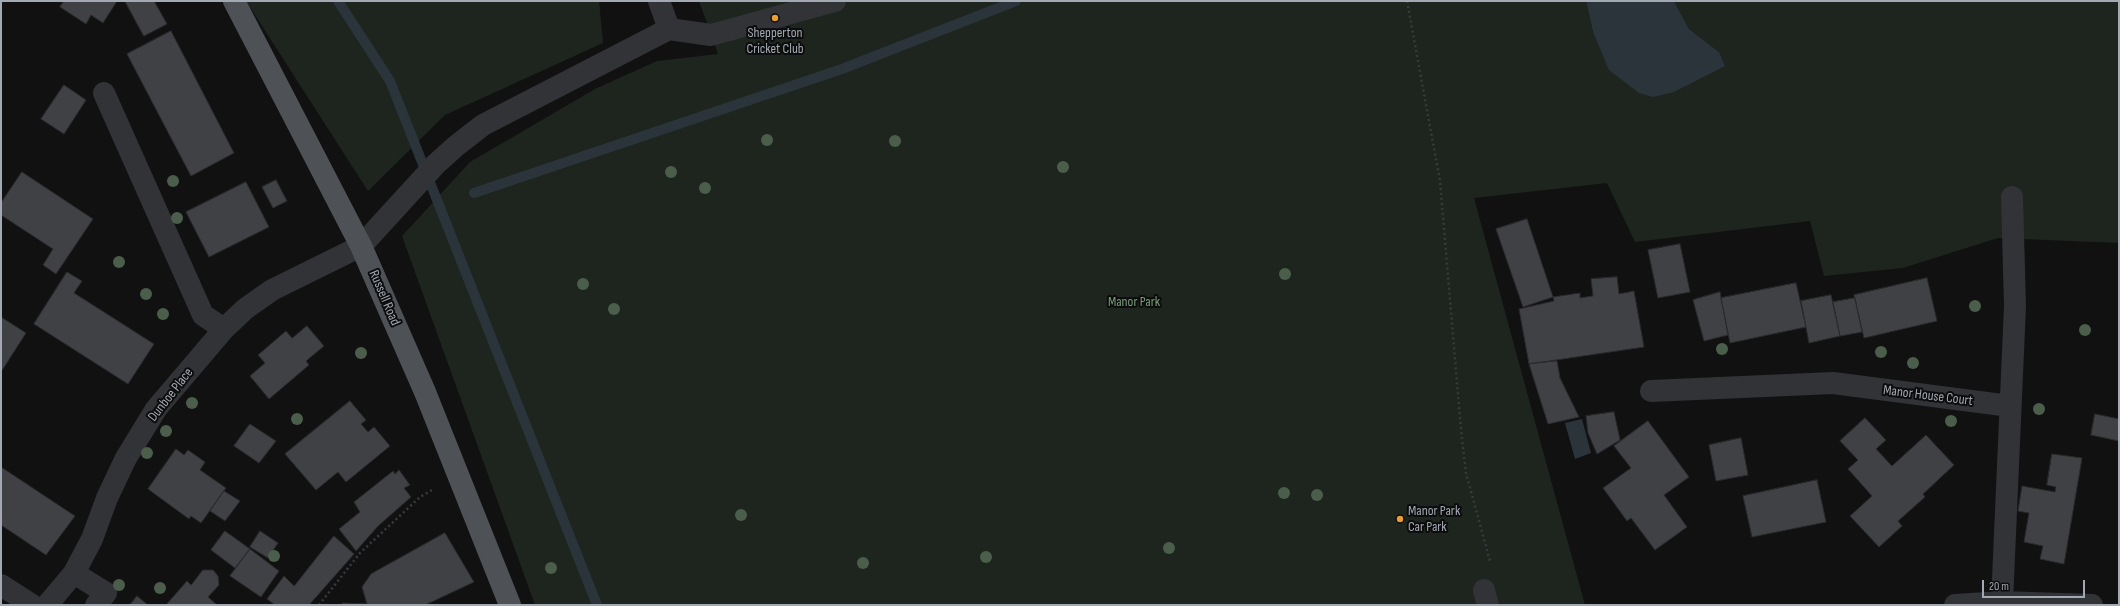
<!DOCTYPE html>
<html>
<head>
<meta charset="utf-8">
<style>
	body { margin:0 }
	#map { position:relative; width:2120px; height:606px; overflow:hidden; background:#111112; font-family:"Sofia Sans Condensed",sans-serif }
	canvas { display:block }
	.frame { position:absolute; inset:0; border:2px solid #a3a9b2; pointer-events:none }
	.scale { position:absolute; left:1982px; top:580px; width:103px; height:18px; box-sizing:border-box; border:2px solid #a3a9b2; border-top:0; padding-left:5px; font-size:12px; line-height:14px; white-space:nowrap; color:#a3a9b2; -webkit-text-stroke:3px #0c0c0d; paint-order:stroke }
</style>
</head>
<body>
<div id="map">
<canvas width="2120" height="606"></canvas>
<div class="frame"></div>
<div class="scale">20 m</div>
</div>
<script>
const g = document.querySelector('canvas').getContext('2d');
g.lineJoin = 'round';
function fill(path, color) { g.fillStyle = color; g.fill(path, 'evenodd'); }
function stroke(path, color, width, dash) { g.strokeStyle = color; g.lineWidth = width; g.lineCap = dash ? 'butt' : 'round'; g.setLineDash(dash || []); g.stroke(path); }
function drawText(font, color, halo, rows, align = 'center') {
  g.font = font + ' "Sofia Sans Condensed",sans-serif'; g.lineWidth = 4; g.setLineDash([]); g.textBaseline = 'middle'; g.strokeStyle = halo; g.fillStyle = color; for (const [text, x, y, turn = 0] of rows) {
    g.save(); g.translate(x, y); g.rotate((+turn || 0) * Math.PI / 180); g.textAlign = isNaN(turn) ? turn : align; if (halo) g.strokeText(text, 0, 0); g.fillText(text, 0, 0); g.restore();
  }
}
const green = new Path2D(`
	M246,1H599L603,43L445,115L368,191Z
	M699,1H1586L1593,32L1719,52L1689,29L1674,1H2119V243L1998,238L1903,268L1824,276L1810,221L1635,242L1607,183L1474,198L1585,605H535L402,236L470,162L595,89L657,61L718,54Z`);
const water = new Path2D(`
	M1586,1H1674L1689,29L1719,52L1725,66L1674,92L1653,97L1639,93L1609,70L1593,32Z
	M1582,419L1591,453L1575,459L1565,423Z`);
const stream = new Path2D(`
	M338,1L390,81L597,605
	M474,193L842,69L1016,1`);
const building = new Path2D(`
	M64,1H117L103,23L91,15L86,24L60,7Z
	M125,1H154L167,24L144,36Z
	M171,31L234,153L191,176L127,54Z
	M64,85L86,100L64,134L41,119Z
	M22,172L93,219L56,274L43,265L53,249L1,215V203Z
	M276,180L287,201L273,208L262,187Z
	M246,182L269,227L209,257L186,212Z
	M1527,219L1553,297L1523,307L1496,229Z
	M1680,244L1690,292L1658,298L1648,250Z
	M67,272L82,281L74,293L154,344L128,384L34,324Z
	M1617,277L1619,294L1634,291L1644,347L1529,364L1519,309L1554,301L1553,297L1580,293V298L1593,296L1591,279Z
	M1927,278L1937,321L1864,338L1854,295Z
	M1796,283L1806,327L1730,343L1721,298Z
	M1720,292L1728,335L1704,341L1693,300Z
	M1831,295L1840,336L1809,343L1801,301Z
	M1855,298L1862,332L1840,336L1833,302Z
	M1,317L26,333L1,372Z
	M307,326L324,346L306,361L309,365L269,399L250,376L265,363L258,355L286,331L292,338Z
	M1557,361L1560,378L1579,417L1548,424L1529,364Z
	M350,401L366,420L361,424L368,432L374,427L390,446L346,482L338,472L316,490L285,454Z
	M1614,412L1620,440L1597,454L1588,433L1586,416Z
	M2095,414L2119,419V441L2091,435Z
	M1865,418L1886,440L1876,449L1892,466L1926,435L1954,465L1923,494L1925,497L1898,521L1902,526L1879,547L1850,516L1872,496L1848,469L1858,460L1840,441Z
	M1648,421L1689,477L1664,495L1687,527L1655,550L1631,518L1627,521L1603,488L1631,468L1614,446Z
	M250,424L276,441L259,463L234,446Z
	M1741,438L1748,475L1716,481L1709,445Z
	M176,449L184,455L188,450L205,462L200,470L226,488L201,523L191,516L189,519L148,489Z
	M2052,454L2082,458L2064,564L2040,559L2043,546L2024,542L2029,513L2018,511L2022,486L2055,492L2056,487L2047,485Z
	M1,467L75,516L46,555L1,525Z
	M399,470L410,485L404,488L411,497L378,526L356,551L339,529L360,512L354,502L393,471L395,474Z
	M1817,480L1826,522L1752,537L1743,496Z
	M224,491L240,501L225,521L210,511Z
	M225,531L250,549L235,568L211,550Z
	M260,531L278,543L268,558L250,547Z
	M445,533L474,582L425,605H343L342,603L367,604L362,587L371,574Z
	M334,536L354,554L309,605H275L267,599L284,576L294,586Z
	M250,549L279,571L261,597L230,576Z
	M203,570H213L218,576L219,585L208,597L217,605H166L187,581L191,585Z
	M137,596L148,605H130Z`);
const path = new Path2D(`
	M1407,1L1440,181L1461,430L1466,473L1490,561
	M319,605L360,553L420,497L432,490`);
const minor = new Path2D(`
	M659,1L669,29
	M104,93L203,315L224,329
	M1651,391L1833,383L2010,406
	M74,573L106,593L96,605
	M1,585L32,605
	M1484,590L1488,605
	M2002,602L2015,306L2012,197
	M47,605L74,573L92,539L107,498L126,458L156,409L224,329L245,309L272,290L361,246L436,164L456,146L483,125L669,29L711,35L835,1
	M1955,605L2002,602L2092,605`);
const major = new Path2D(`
	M234,1L361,246L425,392L510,605`);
const trees = [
	[767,140],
	[895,141],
	[1063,167],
	[671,172],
	[173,181],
	[705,188],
	[177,218],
	[119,262],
	[1285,274],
	[583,284],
	[146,294],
	[1975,306],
	[614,309],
	[163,314],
	[2085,330],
	[1722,349],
	[1881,352],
	[361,353],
	[1913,363],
	[192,403],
	[2039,409],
	[297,419],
	[1951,421],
	[166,431],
	[147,453],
	[1284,493],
	[1317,495],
	[741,515],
	[1169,548],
	[274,556],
	[986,557],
	[863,563],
	[551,568],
	[119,585],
	[160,588]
];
const markers = [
	[775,18,4,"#e89e33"],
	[1400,519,4,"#e89e33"]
];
const poiNames = [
	["Shepperton",775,33],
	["Cricket Club",775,49],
	["Manor Park",1408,511,"left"],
	["Car Park",1408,527,"left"]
];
const streetNames = [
	["Russell Road",384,298,67],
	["Dunboe Place",171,395,-52],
	["Manor House Court",1928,396,7]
];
const parkNames = [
	["Manor Park",1134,302]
];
fill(green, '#1d251e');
fill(water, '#2b343a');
stroke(stream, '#2b343a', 10);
fill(building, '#404145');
stroke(building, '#2b2b2e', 1);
stroke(path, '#383a3e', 2.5, [2, 3]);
stroke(minor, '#323337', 22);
stroke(major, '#4e5156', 22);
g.fillStyle = '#4b5e4b';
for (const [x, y] of trees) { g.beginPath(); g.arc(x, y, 6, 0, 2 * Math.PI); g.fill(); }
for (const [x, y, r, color] of markers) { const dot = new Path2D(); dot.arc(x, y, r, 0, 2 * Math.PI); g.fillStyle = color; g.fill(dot); stroke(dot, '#0c0c0d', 1.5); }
drawText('14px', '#a3a9b2', '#0c0c0d', poiNames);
drawText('14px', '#a3a9b2', '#0c0c0d', streetNames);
drawText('14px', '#7b9d7a', '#0c0c0d', parkNames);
</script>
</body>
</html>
